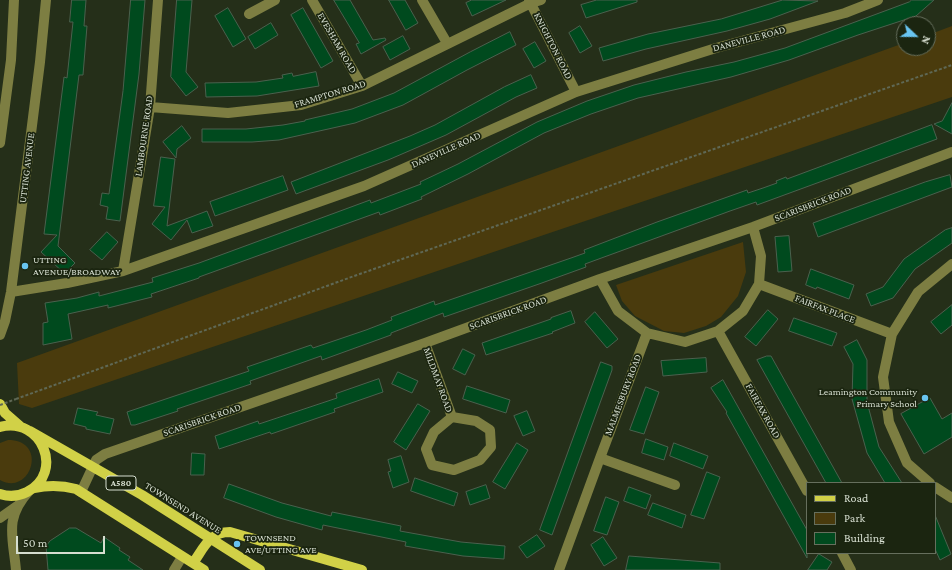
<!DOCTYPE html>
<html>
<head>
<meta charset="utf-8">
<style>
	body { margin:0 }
	#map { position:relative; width:952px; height:570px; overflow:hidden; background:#252f19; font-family:"Crimson Pro",serif }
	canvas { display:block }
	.legend { position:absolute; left:806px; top:482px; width:130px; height:72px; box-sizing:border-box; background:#1b2510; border:1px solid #666f5d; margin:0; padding:5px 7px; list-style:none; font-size:12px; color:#d6ded0 }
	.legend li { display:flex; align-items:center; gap:8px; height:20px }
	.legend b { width:20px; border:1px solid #666f5d }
	.north { position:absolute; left:896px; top:16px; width:40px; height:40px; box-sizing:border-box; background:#1b2510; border:1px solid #666f5d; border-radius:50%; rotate:112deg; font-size:11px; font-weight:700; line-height:16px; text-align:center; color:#d6ded0 }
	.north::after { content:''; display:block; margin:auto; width:14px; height:18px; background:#68c4f0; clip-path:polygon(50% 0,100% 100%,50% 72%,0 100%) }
	.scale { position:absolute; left:16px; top:536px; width:89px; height:18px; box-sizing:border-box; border:2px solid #d6ded0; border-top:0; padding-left:5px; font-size:12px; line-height:14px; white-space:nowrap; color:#d6ded0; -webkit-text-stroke:3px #1b2510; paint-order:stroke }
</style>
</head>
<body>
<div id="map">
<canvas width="952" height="570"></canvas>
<ul class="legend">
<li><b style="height:5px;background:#d1d147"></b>Road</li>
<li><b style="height:11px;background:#4a3b0d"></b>Park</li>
<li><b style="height:11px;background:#004a1e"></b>Building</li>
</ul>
<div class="north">N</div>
<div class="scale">50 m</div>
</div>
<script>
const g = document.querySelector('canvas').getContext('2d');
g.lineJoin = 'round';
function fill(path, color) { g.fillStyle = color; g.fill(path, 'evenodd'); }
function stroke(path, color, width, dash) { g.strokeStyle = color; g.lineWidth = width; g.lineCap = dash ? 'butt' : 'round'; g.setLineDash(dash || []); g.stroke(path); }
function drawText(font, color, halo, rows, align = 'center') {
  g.font = font + ' "Crimson Pro",serif'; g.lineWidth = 3.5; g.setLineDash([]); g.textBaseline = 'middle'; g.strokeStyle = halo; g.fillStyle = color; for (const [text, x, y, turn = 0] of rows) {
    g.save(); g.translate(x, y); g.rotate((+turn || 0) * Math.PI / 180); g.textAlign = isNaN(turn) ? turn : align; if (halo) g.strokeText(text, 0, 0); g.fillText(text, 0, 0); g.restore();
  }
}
const green = new Path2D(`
	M952,26V97L32,408L19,404L17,363L904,43V48H928V35Z
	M743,242L746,272L738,296L721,317L706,326L684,333L664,331L635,316L622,301L616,285Z
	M8,440C49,440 31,497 0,480V443Z`);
const building = new Path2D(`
	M72,0H86L84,26H87L83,75H79L58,246L75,263L68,270L67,269L64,273L41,252L57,235L44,234L64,77L67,78L73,22H70Z
	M131,0H145L139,74L120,221L106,219L108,207L100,205L102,193L109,194L123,91Z
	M177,0H192L186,72L198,87L186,96L171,77Z
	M334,0H350L373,40L385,38L386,40L361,54L356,44L359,43Z
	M389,0H405L418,23L406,30Z
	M472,0H506L472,16L466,3Z
	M597,0H637V2L586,18L581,5Z
	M783,0L818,1L770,19L727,31L646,49L603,61L599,48L648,34L721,19Z
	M912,0H934L916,16L858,35L789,60L731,77L638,98L591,114L544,133L468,174L421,197L422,199L380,215L379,212L199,277V278L151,294L152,297L108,308V305L68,314L72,339L43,345V323L48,322L45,303L77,298L99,292V296L153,282L152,278L199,263L370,200L371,203L421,184L420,182L458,164L537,122L587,101L634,85L686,72L734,62L785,48L909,2Z
	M228,8L246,39L233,47L215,16Z
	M303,8L333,61L321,68L291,15Z
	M271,23L278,35L255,49L248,37Z
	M580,26L592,46L580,53L569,33Z
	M510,32L516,45L467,70L425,93L403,105L355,123L279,140L252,142H202V129H246L283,125L305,121V120L352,109L394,93L470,52Z
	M403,36L410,49L390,60L383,47Z
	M535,42L546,61L534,68L523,49Z
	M316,72L319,86L257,96L206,97L205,83L256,82L283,78L282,75L292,73L293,76Z
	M531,75L537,88L516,97L446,135L388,160L296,194L291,182L410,136L435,125L504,87Z
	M952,103V134L934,124L942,121Z
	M932,125L937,139L757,205L756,202L730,211L585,264L586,267L539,284L444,317L443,313L391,333V335L322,360L321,356L250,381L251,384L177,409L178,411L135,425H131L127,412L249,371L247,367L311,345L313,348L366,330L392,320L391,317L434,301L435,305L571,258L585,253L584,250L657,222L747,190L748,193L763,188L777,183L776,181L786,177L787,179L822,166Z
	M182,126L191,138L177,149L176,158L163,142Z
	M161,157L175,159L167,226L207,211L213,226L192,233L187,220L171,240L152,224L165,207L154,206Z
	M950,175L952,187L818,237L813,223L925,182Z
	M283,176L288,190L215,216L210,202Z
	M952,228V243L915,269L893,298L871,306L866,294L883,287L904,259L945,230Z
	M107,232L118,242L102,260L90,250Z
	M789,236L792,271L778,272L775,237Z
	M811,269L854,285L849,299L817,287L816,289L806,285Z
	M952,305V325L941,334L931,322Z
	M768,310L778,319L756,346L745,337Z
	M571,311L575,323L552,332L553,333L486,355L482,343L551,319V318Z
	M595,312L618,339L607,348L585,322Z
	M794,318L837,333L832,346L789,331Z
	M857,340L867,360V402L879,447L902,483H885L867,453L852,399L853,364L844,347Z
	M463,349L475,355L465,375L453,369Z
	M767,356H771L842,483H826L757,360Z
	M706,358L707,372L663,376L661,361Z
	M601,362L612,366V370L552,535L540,530Z
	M398,372L418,381L412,393L392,384Z
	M379,379L383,392L334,409L335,412L271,434L270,432L219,449L215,436L258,421L259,424L337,398L336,394Z
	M723,380L807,530V558L726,413L727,412L711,388Z
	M467,386L510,400L506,413L463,399Z
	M646,387L659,392L644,434L630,430Z
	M930,398L942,419L952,413V437L924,454L901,414Z
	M418,404L430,411L406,450L394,442Z
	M78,408L98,412L96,415L114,419L110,434L86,429V427L74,424Z
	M527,411L535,431L523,436L514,416Z
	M646,439L668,447L664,460L642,453Z
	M517,443L528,450L505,489L493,482Z
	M674,443L708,456L703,469L670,456Z
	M192,453L205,454L204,475H191Z
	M401,456L409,482L393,488L388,472L391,471L388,460Z
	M707,472L720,477L704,519L691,515Z
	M415,478L458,493L454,506L411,491Z
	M229,484L282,503L331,516L332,512L401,526L400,531L461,542L505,546L504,559L463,556L405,546L406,542L323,525L322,530L276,517L224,498Z
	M486,485L490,498L470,505L466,492Z
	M629,487L651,495L646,509L624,501Z
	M606,497L619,502L607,535L594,531Z
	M653,503L686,515L682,528L648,515Z
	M935,515L951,554L940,560L935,549Z
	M70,528H76L101,543L104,537L120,548L119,550L130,557L128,560L143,570H48L46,546L50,541Z
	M537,535L545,546L527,558L519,547Z
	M603,537L617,558L604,566L591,545Z
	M819,554L832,562L827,570H808Z
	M629,556L720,563V570H626Z`);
const path = new Path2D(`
	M16,399L357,275L952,65`);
const minor = new Path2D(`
	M312,0L362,86
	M422,0L447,43
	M529,0L576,92
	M249,14L275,0
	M150,107L228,113L301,105L362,86L531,3L541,0
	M0,143L11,60L14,0
	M123,271L150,107L158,0
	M600,279L618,311L647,333L685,342L718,331L743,311L759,284L761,256L753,227
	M759,284L892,334
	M11,292L67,283L123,271L364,186L576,92L716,48L845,13L878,0
	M718,331L807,491
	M0,335L5,321L11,292L40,62L46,0
	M425,343L452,417L476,421L490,430L491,447L480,460L454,470L432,465L426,449L434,432L452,417
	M600,458L675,485
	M930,483L907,463L889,422L883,377L892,334L918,292L952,264
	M935,487L952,498
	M81,492L96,460L105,454L425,343L600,279L753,227L952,152
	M0,518L17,506
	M842,553L851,570
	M16,570C13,537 4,518 29,491
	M174,570L182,557
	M559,570L600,458L647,333`);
const major = new Path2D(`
	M0,404L5,413L21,427
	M0,427C42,416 65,473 27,492C19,496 9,497 0,494
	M30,431L142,495L260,570
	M34,488C49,485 61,485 76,489L204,570
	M193,563C204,548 209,532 230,532L362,570`);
const pathBridge = new Path2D(`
	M0,405L16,399`);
const markers = [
	[25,266,4,"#68c4f0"],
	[925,398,4,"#68c4f0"],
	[237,544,4,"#68c4f0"]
];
const shields = [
	[121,483,30]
];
const shieldNames = [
	["A580",121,483]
];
const streetNames = [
	["DANEVILLE ROAD",749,39,-15],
	["EVESHAM ROAD",337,43,60],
	["KNIGHTON ROAD",553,46,63],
	["FRAMPTON ROAD",330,94,-17],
	["LAMBOURNE ROAD",144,136,-82],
	["DANEVILLE ROAD",446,150,-24],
	["UTTING AVENUE",27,168,-83],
	["SCARISBRICK ROAD",813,204,-21],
	["FAIRFAX PLACE",825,309,21],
	["SCARISBRICK ROAD",508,313,-20],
	["MILDMAY ROAD",438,380,70],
	["MALMESBURY ROAD",623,395,-69],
	["FAIRFAX ROAD",763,411,61],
	["SCARISBRICK ROAD",202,420,-19],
	["TOWNSEND AVENUE",183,508,32]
];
const poiNames = [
	["UTTING",33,260],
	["AVENUE/BROADWAY",33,272],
	["Leamington Community",917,392,"right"],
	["Primary School",917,404,"right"],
	["TOWNSEND",245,538],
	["AVE/UTTING AVE",245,550]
];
fill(green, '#4a3b0d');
fill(building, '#004a1e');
stroke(building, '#4a614e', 1);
stroke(path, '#5f6855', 2, [3, 2]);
stroke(minor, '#7d7e42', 10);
stroke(major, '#d1d147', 10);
stroke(pathBridge, '#5f6855', 2, [3, 2]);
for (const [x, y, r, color] of markers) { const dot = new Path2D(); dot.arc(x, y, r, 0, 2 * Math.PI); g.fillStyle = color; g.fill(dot); stroke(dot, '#1b2510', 1.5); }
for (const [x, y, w] of shields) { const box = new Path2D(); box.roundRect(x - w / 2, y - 7, w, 14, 3); g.fillStyle = '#1b2510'; g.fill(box); stroke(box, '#d6ded0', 1); }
drawText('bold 9px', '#d6ded0', null, shieldNames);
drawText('10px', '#d6ded0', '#1b2510', streetNames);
drawText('10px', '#d6ded0', '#1b2510', poiNames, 'left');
</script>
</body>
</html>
